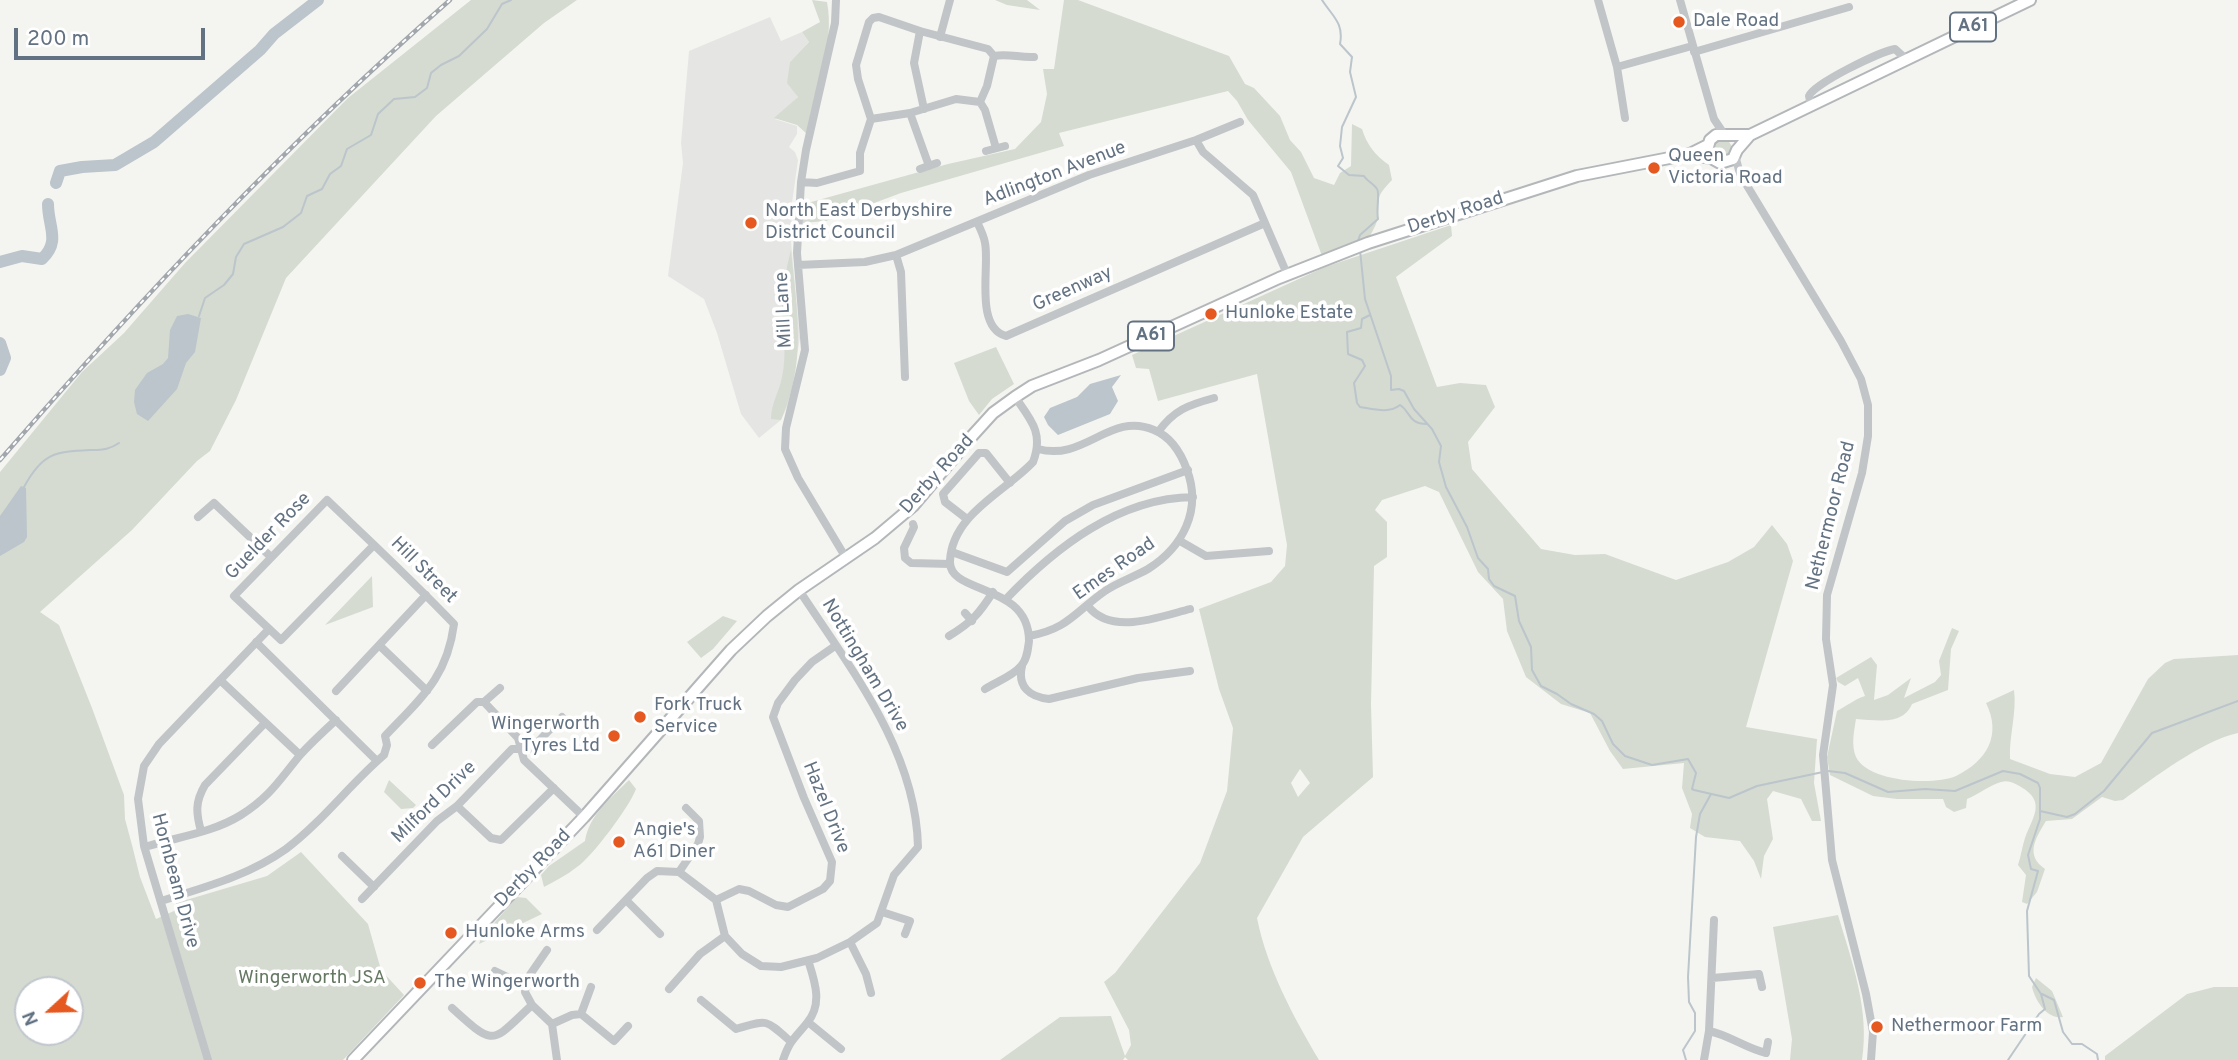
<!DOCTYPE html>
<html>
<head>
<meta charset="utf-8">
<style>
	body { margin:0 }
	#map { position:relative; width:2238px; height:1060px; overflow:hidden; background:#f4f5f0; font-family:Overpass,sans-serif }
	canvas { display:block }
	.north { position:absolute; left:14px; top:976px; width:70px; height:70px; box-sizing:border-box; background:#fff; border:2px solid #c1c7cd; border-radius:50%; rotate:248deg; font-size:19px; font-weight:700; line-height:28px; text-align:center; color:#637282 }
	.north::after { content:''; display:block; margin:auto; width:24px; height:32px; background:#e55820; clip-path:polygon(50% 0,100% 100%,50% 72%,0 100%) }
	.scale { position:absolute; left:14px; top:28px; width:191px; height:32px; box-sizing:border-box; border:4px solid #637282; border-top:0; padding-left:9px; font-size:21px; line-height:24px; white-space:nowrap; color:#637282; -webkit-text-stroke:5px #fff; paint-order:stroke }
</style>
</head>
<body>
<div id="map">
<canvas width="2238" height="1060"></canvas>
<div class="north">N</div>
<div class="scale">200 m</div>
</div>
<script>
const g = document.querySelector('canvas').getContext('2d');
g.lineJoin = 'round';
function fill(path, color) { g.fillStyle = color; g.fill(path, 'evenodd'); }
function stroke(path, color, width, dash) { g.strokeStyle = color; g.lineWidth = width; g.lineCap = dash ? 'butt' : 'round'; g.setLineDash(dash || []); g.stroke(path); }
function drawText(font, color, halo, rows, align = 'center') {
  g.font = font + ' Overpass,sans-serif'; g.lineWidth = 7; g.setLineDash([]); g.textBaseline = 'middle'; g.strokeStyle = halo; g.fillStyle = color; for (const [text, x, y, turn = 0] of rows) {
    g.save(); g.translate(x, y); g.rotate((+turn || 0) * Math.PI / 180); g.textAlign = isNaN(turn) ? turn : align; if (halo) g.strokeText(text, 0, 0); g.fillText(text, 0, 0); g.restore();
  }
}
const built = new Path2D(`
	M770,17L781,41L802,32L809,42L790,62L798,97L775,119L797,126V134L789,147L795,152L798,160L792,203L791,241L800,338L788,405L781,420L759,438L741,414L717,333L704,299L668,276L683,163L681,143L689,51Z`);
const green = new Path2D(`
	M471,0H577L544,23L436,116L286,278L236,400L210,451L197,461L132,530L40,612L59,625L92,708L124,795L125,819L132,845L140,877L156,919L174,911L176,903L267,876L301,852L368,924L381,970L404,995L343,1060H0V472L82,372L124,333L185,263L348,98ZM28,990H70V1032H28Z
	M812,0L827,2C835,42 816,95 807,134L797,125L774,118L798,97L787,83L790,62L809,42L802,32L820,22Z
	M995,0H1027L1040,10L1007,5Z
	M1064,0H1078L1229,56L1245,84L1254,88L1280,116L1290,140L1301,152L1314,178L1334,185L1340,173L1351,166L1352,124L1362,129C1367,145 1375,155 1389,165L1392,180C1377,196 1379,195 1378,215C1378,222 1373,230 1370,236L1322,256L1291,172L1248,120L1237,101L1228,91L1059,133L1064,146L901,193L826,221L802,223L804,204L948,164L1015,149L1041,122L1047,94L1043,69H1054Z
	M1712 149a10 10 0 1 1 20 0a10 10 0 1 1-20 0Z
	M1451,225L1452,236L1396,277L1437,387L1460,383L1486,385L1495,407L1468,442L1472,469L1541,549L1575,555L1605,554L1676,580L1728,562L1754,547L1772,525L1787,544L1793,561L1746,727L1817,739L1814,783L1821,821H1812L1801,799L1773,791L1767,799L1773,839L1764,856L1761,879L1754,861L1740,841L1705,837L1690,828L1692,814L1682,788L1684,763L1623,769L1610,751L1590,713L1561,704L1526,677L1507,631L1503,599L1478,572L1439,492L1425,486L1382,500L1375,510L1387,522V557L1374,566L1371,704L1373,777L1303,837L1257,918C1267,968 1293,1016 1319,1060H1128L1125,1057L1123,1060H1000L1060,1017L1111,1016L1125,1056L1131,1045L1129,1030L1104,982L1115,973L1200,863L1227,791L1233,728L1219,689L1199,609L1271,582L1285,566L1287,545L1257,374L1158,401L1149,369L1136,368L1132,355L1325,267ZM1300,769L1310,783L1298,797L1291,783Z
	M791,250C797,313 807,360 781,420L771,419C771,403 779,393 782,377C787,355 783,332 782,310C782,290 786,269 791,250Z
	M996,347L1014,384L992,399L979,415L969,401L954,363Z
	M372,576L373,607L325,625Z
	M723,616L737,621L713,649L701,658L687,642Z
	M1952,628L1959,631L1951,649L1948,690L1912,704C1903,726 1876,720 1856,719C1854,732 1851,745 1856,757C1868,782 1933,786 1956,776C1987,761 2002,735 1986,703L2014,690C2017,713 2009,735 2010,759L2050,774L2075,777L2101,763L2148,679L2165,663L2174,659L2238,655V733C2203,740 2152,779 2123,800L2115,801L2102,797L2072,819L2046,821C2035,839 2025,855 2045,869L2037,892L2027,904L2022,902L2026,875L2018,865C2021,856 2022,847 2025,838C2032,818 2047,802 2021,787C2014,783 2009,780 2001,782C1992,784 1977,795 1967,799L1966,808L1954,812L1946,807L1943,799H1897L1873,796L1830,775L1827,757L1837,711C1847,706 1853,700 1865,696L1858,678L1845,686L1838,682L1836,678L1871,657L1877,665L1874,700L1888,695L1911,678L1904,698L1935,682L1941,675L1939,661Z
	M389,780L416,805L413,808L401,809L384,792Z
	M629,780L636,789C630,806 592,857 577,867C567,875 555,881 544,887L541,875L549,866L585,841C589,815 611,798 629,780Z
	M517,897L526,898L542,914L479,944L481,938Z
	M1838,915C1852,962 1870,1010 1862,1060H1790L1792,1039L1773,927Z
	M2036,978L2052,991L2063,1017C2047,1020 2035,1000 2032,987Z
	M2214,987H2238V1060H2105V1056L2187,994Z`);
const water = new Path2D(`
	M188,314L201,318L195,352L186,363L177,389L148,421L137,414L134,402L135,390L147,373L163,364L168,358L170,330L177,316Z
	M1121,375L1112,387L1118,401L1110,414L1058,435L1048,425L1044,417L1050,408L1077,397L1090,384Z
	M21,486L26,488L27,537L24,542L0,556V516Z`);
const stream = new Path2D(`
	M1322,0C1333,17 1344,23 1340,44L1352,57L1350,72L1356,97L1342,127L1340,146L1343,158L1338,166L1349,175L1364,176C1367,181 1374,184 1377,189C1380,193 1376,210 1378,219L1360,235L1358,241
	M1360,250L1365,299L1391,376V390L1399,389L1404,391L1414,409L1432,429L1441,446L1439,462L1446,487L1467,527L1478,558L1488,569L1489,579L1494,586L1515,596L1519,621L1531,647L1532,670L1541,686L1557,694L1571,704L1594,714L1602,721L1613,744L1625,756L1652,765L1688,759L1696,773L1692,789L1694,790L1729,798L1757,786L1823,772
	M1370,315L1362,319L1361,328L1347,332L1348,354L1362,360L1365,366L1354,383L1357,403L1360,407C1373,409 1389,414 1400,405C1411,412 1408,424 1427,424
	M199,316L205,298L224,285L233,274L236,257L244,244L283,227L301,213L307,196L322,189L330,174L341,166L347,149L371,135L378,114L394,99L415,97L427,88L431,73L441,65L459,56L487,29L502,4L511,0
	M24,487C43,452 55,452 92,450C104,450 110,449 119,443
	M1828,771L1845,773L1888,792L1925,789L1955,791L2003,771L2020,774L2038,783L2040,788V819L2028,855L2031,869L2038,871L2027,911L2029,976L2041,994L2045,1009L2039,1014L2008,1060
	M2040,811L2067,817L2075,814L2104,791L2152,733L2238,701
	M2042,994L2054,1000L2063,1032L2072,1044H2082L2097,1054L2098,1060
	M1686,1060L1683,1050L1695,1031V1013L1689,1002L1688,977L1696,837L1700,814L1711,794`);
const river = new Path2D(`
	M56,183L60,171L82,167L115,165L154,142L260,50L274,34L318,0
	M0,262L22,256L42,259C61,241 48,227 48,204
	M0,343L5,358L0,370`);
const minor = new Path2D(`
	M836,0L835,23L806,150L801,182L797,253L805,350L786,428L785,449L798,478L846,558
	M1598,0L1617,67L1625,118
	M1680,0L1714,119L1724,134
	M920,31L914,63L924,109
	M940,37L950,0
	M1694,52L1849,7
	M1617,67L1692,46
	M980,102L985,110L996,148
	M980,102L987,86L994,56
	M1811,105L1809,96C1813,84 1881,51 1895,49L1906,59
	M910,113L929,166
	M871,119L910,113L956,99L980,102
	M1196,140L1203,152L1253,195L1287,274
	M986,151L1005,146
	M1735,155L1740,174L1841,341L1861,379L1868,405V436L1862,473L1827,595L1826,639L1833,685L1823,755L1832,860L1866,994L1873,1032L1871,1060
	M920,169L937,163
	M801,182L817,183L860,171V153L871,119L858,79L856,65L869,22L873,18L879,17L920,31L988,49L994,56C1008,53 1020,58 1034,57
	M977,222C980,228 984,236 985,243C990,266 974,327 1006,336L1265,223
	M896,255L901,272L905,377
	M798,265L865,262L896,255L1089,175L1196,140L1240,122
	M1158,432C1174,410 1188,405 1214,398
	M198,517L214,503L271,557
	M967,519L945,502L943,494L979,453H986L1010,483
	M913,524L914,527L904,548L905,558L911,563L950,564
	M1180,541L1206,556L1269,551
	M952,552L1007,572L1065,521L1093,505L1188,470
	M1006,599C1055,548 1118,498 1193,497
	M1088,606C1111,636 1159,617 1190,609
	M965,613L972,621
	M949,636C972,622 979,614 993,592
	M1029,636C1068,629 1075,612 1105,591C1118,582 1134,577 1148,569C1183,547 1202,510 1187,470C1181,453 1171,437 1154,430C1110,411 1085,462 1038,449
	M256,642L377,761
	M379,645L427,691
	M1022,666C1017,687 1030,697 1049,699L1138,678L1190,671
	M220,680L300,755
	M985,689C996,682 1013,676 1021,666C1027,660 1028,649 1029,641C1029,582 948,595 950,561C952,514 1005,492 1033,462C1044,433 1031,420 1015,397
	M336,691L426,595
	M484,702L500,688
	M432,745L477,702H484L518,738L524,760L584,817
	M457,806L491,838L501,840L554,788
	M201,831C196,813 195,802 205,785L265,723
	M145,847C177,837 212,833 241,815C271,796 280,779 301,754C312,742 324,731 336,720
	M342,856L374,887
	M679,872L698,844L700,837L699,821L686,808
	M362,899L437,821L457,806L512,749H531L562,717
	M626,900L660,934
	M716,900L739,889L749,891L776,905L788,907L823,889L830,881L832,862L804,798L773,717L778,703L795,680L812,662L835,646
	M161,901C205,887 248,876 286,849C322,822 350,784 384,755L387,745L385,736C421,698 447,678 454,624C413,581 370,541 327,500L234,596L281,640L374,545
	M882,912L910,921L905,934
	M597,930L647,878L657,871L679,872L716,900L725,936L742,954L761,966L781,967L817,958L850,942L877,923L894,875L918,847C916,750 850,668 799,590
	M850,942L866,974L871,993
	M547,950L527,979L525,992L532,1005L552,1024L557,1060
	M495,971L524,985
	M1712,978L1759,974L1762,987
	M591,987L581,1014L614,1041L628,1026
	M669,989L700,954L725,936
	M701,1000L736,1029C768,1020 764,1018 790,1041
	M452,1008C496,1048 491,1043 532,1005
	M808,1022L841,1049
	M552,1024L572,1015L581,1014
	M1709,1031C1729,1035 1745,1048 1766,1053L1768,1042
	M208,1060L144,846L138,799L144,766L159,744L269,629
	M783,1060C790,1040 794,1039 807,1023C823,1004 815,982 808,960
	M1704,1060L1709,1031L1714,920`);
const highway = new Path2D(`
	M1707,150L1710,140L1716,135H1750
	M1690,154L1711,158L1720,163L1733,159L1737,150L1750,135L2030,0
	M353,1060L584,817L731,650L767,616L799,590L875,538L913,506L973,435L993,413L1015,397L1032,386L1099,360L1279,278L1368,243L1577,176L1690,154L1708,145`);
const rail = new Path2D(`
	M0,460C141,298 288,142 450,0`);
const markers = [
	[1679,22,7,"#e55820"],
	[1654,168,7,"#e55820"],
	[751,223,7,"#e55820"],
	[1211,314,7,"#e55820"],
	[640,717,7,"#e55820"],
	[614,736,7,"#e55820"],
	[619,842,7,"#e55820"],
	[451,933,7,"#e55820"],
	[420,983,7,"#e55820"],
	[1877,1027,7,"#e55820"]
];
const shields = [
	[1973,27,46],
	[1151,336,46]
];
const shieldNames = [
	["A61",1973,27],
	["A61",1151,336]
];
const poiNames = [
	["Dale Road",1693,22],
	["Queen",1668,157],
	["Victoria Road",1668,179],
	["North East Derbyshire",765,212],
	["District Council",765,234],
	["Hunloke Estate",1225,314],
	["Fork Truck",654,706],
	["Service",654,728],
	["Wingerworth",600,725,"right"],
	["Tyres Ltd",600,747,"right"],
	["Angie's",633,831],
	["A61 Diner",633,853],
	["Hunloke Arms",465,933],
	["The Wingerworth",434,983],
	["Nethermoor Farm",1891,1027]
];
const streetNames = [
	["Adlington Avenue",1055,175,-21],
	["Derby Road",1456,214,-18],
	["Greenway",1073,290,-24],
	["Mill Lane",785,310,-93],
	["Derby Road",938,475,-48],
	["Nethermoor Road",1832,516,-76],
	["Guelder Rose",269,537,-46],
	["Emes Road",1115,570,-35],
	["Hill Street",423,571,45],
	["Nottingham Drive",864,666,59],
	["Milford Drive",435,803,-44],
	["Hazel Drive",825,808,68],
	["Derby Road",534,869,-46],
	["Hornbeam Drive",174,881,75]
];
const parkNames = [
	["Wingerworth JSA",312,979]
];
fill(built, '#e5e6e4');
fill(green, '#d5dbd1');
fill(water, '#bbc5cb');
stroke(stream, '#bbc5cb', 2);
stroke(river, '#bbc5cb', 12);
stroke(highway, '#b4b7ba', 14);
stroke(minor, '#c1c5c8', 8);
stroke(highway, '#fff', 10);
stroke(rail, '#a2a7ad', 4.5);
stroke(rail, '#fff', 2, [5]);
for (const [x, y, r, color] of markers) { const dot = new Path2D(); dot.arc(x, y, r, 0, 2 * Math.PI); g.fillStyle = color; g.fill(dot); stroke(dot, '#fff', 2.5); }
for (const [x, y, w] of shields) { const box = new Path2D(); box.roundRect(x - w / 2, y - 14.5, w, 29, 5); g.fillStyle = '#fff'; g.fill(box); stroke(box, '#637282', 2); }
drawText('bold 18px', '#637282', null, shieldNames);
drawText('19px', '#637282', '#fff', poiNames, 'left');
drawText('19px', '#637282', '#fff', streetNames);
drawText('19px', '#657962', '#fff', parkNames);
</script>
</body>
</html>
